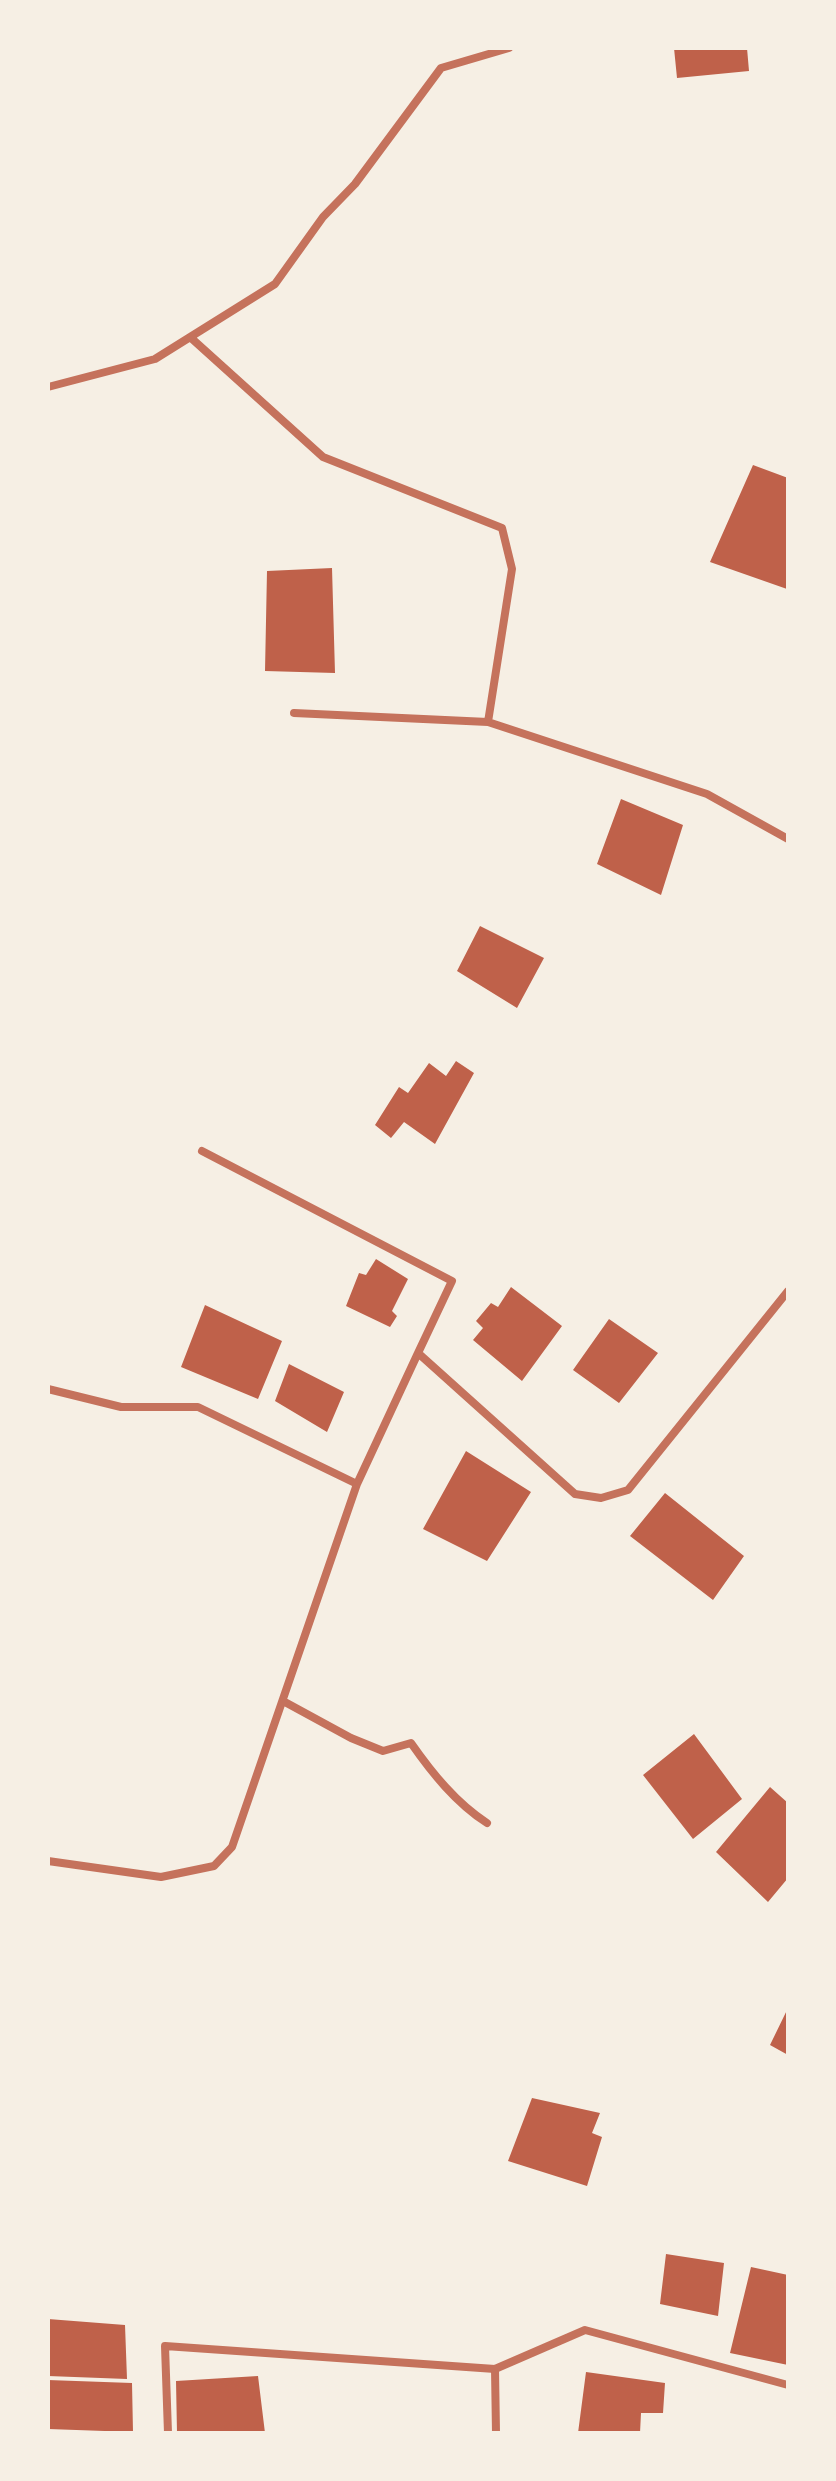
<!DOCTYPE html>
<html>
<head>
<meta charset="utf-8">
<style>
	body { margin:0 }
	#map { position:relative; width:836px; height:2481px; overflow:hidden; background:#f6efe4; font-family:"Noto Serif",serif }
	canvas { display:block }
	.frame { position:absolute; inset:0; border:50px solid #f6efe4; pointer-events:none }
</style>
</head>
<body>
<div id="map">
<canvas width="836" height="2481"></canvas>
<div class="frame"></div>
</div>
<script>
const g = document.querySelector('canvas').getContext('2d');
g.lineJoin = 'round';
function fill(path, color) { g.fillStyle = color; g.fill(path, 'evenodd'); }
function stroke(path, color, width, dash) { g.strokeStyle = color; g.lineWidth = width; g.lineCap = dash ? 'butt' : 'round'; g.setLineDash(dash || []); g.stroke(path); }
const building = new Path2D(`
	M674,48H747L749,71L677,78Z
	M753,465L788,478L787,589L710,562Z
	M332,568L335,673L265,671L267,571Z
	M621,799L683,825L661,895L597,864Z
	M480,926L544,958L517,1008L457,971Z
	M456,1061L474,1073L435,1144L404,1122L391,1138L375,1125L399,1087L408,1093L429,1063L446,1076Z
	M376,1259L408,1279L392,1311L397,1316L390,1327L346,1306L359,1273L366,1275Z
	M511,1287L562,1326L522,1381L473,1340L483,1328L476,1321L491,1303L498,1307Z
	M205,1305L282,1341L258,1399L181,1367Z
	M609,1319L658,1353L619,1403L573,1370Z
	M289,1364L344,1392L327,1432L275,1401Z
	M466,1451L531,1492L487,1561L423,1529Z
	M665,1493L744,1556L713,1600L630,1536Z
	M694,1734L742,1799L693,1839L643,1775Z
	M770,1787L788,1803V1878L768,1902L716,1852Z
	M788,2008V2055L770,2045Z
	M532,2098L600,2113L592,2133L602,2137L587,2186L508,2161Z
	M666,2254L724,2263L718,2316L660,2304Z
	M751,2267L788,2275V2365L730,2353Z
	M48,2319L125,2325L127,2379L48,2376Z
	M586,2372L665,2383L663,2413H641L640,2433H578Z
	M258,2376L265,2433H177L176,2381Z
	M48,2380L132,2383L133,2432L48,2429Z`);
const minor = new Path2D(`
	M190,337L323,457L502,528L512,569L488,722
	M48,387L155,359L275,284L323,217L355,184L441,68L509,48
	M294,713L488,722L707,794L788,839
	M202,1151L452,1281L418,1353
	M48,1389L121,1407H198L357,1484L418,1353L575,1494L601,1498L628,1490L788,1291
	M283,1701L351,1738L383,1751L411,1743C432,1773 456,1803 487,1823
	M48,1861L161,1877L214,1866L232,1847L357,1484
	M495,2369L496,2433
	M168,2433L165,2346L495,2369L585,2330L788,2385`);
fill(building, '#bf614a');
stroke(minor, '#c5725c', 8);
</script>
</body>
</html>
